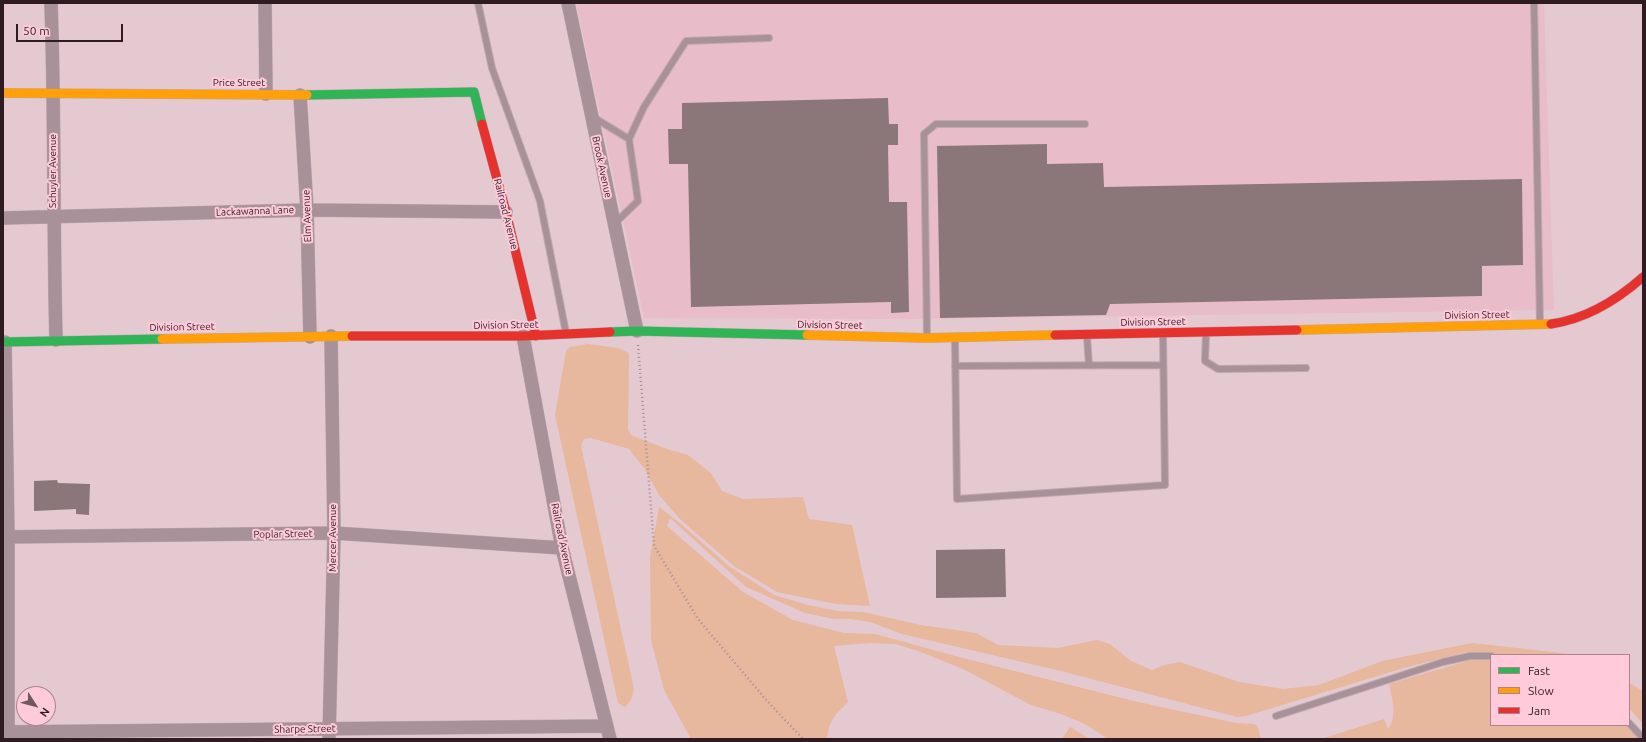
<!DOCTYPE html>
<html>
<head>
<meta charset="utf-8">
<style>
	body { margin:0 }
	#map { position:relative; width:1646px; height:742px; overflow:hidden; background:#e5c9d1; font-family:Ubuntu,sans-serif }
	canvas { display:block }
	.frame { position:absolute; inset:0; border:4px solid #2f1c22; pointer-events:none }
	.legend { position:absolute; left:1490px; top:654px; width:140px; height:72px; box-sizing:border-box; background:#ffcada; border:1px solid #ac8490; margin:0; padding:5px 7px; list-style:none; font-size:12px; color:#2f1c22 }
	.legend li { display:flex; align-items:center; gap:8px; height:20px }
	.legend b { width:20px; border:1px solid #ac8490 }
	.north { position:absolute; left:16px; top:686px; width:40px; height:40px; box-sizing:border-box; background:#ffcada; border:1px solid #ac8490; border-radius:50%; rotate:126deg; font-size:11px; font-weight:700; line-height:16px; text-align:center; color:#2f1c22 }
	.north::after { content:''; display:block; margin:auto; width:14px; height:18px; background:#6f595f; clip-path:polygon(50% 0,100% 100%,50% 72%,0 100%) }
	.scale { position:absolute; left:16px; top:24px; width:107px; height:18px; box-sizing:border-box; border:2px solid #2f1c22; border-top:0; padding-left:5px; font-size:12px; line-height:14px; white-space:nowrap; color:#2f1c22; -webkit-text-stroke:3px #ffcada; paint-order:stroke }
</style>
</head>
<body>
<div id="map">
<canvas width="1646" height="742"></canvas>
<div class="frame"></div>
<ul class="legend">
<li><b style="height:5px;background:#30b455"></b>Fast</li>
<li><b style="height:5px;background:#ff9f0a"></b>Slow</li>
<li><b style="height:5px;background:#e5322d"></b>Jam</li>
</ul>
<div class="north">N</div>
<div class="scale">50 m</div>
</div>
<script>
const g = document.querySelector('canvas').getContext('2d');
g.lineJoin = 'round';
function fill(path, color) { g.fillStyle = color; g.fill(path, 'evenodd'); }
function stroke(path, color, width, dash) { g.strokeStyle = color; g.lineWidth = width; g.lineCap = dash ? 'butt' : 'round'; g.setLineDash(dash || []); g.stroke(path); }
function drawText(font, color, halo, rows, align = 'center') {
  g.font = font + ' Ubuntu,sans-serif'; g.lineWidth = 4; g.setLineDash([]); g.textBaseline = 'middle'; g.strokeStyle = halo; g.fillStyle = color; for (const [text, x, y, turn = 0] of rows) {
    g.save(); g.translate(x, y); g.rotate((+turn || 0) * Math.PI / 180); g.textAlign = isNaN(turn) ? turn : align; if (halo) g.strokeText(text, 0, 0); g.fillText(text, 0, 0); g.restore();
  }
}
const built = new Path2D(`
	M576,3H1544L1554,310L915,319L644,318Z`);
const green = new Path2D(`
	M588,344L618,348L629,353L628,429L631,435L667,449L688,455L711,473L722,491L743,499L803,497L809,519L852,525L870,606L836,604L777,592L734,566L680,519L659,495L644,468L629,449L591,438L584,439L581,446L634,689L631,700L625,707L618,703L555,415L566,351L570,347Z
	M659,507L681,524L730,567L774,595L808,605L837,611L863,612L921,625L976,633L998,645L1058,648L1097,640L1110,644L1131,661L1152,670L1164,665L1180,662L1239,682L1283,689L1319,685L1382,661L1472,643L1579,655H1518L1466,652L1404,668L1246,716L1237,717L1061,671L902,634L870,622L850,619H834L805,613L746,587L670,518L667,526L743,592L793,620L844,633L875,634L959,657L1138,702L1236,723L1254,724L1257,726L1261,739H1108L1085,724L1061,714L1031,705L965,670L921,652L896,644L870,643L834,646L848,702C834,716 830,719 827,739H691L664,690L651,640L650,557Z
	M1474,659L1491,660V725H1627L1641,739H1321L1384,719L1388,729C1398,716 1392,699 1389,684Z
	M1629,683L1643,691V724L1629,708Z
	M1070,727L1090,739H1062Z`);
const building = new Path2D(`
	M888,98L889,124H898V145H888L889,202H907L909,312L891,313V302L691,307L688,164H669L668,129H682V103Z
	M1047,144V164L1103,163L1104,187L1522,179L1523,265L1482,266V296L1110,304L1106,315L940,318L937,146Z
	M57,480L58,483L90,484L89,515L76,514V509L34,511V481Z
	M1005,549L1006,597L936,598V550Z`);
const path = new Path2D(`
	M638,345L654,546L698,619L768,702L803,739`);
const lane = new Path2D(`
	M478,3L492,68L540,201L566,333
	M1534,3L1540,324
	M593,117L629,139L644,107L686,41L769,38
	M614,224L638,201L629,139
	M1206,334L1205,361L1218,369L1306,368
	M927,337L924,134L936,124H1085
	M1087,337L1089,365
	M955,339L957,499L1165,485L1163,335
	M955,366L1163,365
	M1276,716L1443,662L1470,656H1491
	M1629,723L1643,738`);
const street = new Path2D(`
	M51,3C55,115 53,227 56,340
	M265,3L266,94
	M568,3L637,331
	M300,95L307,210L310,337
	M3,218L307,210L506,212
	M523,336L562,548L610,739
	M5,342L8,537V739
	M3,537L334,533L562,548
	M3,732L607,726
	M329,739L334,533L331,336`);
const fast = new Path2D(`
	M307,95L474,92L482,124
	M610,332L637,331L807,335
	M3,342L162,339`);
const slow = new Path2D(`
	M3,93L307,95
	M1297,330L1551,324
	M807,335L927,338L1055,335
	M162,339L352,336`);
const jam = new Path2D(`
	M482,124L506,212L536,336
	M1551,324C1586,319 1617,300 1643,277
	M1055,335L1297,330
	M352,336H523L610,332`);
const streetNames = [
	["Price Street",239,83],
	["Brook Avenue",602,167,78],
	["Schuyler Avenue",53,171,-90],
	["Lackawanna Lane",255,211,-2],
	["Railroad Avenue",506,214,76],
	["Elm Avenue",307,216,-92],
	["Division Street",1477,315,-1],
	["Division Street",1153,322,-1],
	["Division Street",506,325,-1],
	["Division Street",830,325,1],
	["Division Street",182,327,-1],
	["Poplar Street",283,534,-1],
	["Mercer Avenue",333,538,-90],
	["Railroad Avenue",562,539,78],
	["Sharpe Street",305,729,-1]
];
fill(built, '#e9bcc9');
fill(green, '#e7b79e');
fill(building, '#8b767a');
stroke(lane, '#bea9af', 8);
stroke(street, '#bea9af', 14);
stroke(fast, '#bea9af', 10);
stroke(slow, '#bea9af', 10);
stroke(jam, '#bea9af', 10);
stroke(path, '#a48e95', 2.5, [1, 3]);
stroke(lane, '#a99199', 6);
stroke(street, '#a99199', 13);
stroke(fast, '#30b455', 9);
stroke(slow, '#ff9f0a', 9);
stroke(jam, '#e5322d', 9);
drawText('10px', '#2f1c22', '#ffcada', streetNames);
</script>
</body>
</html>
